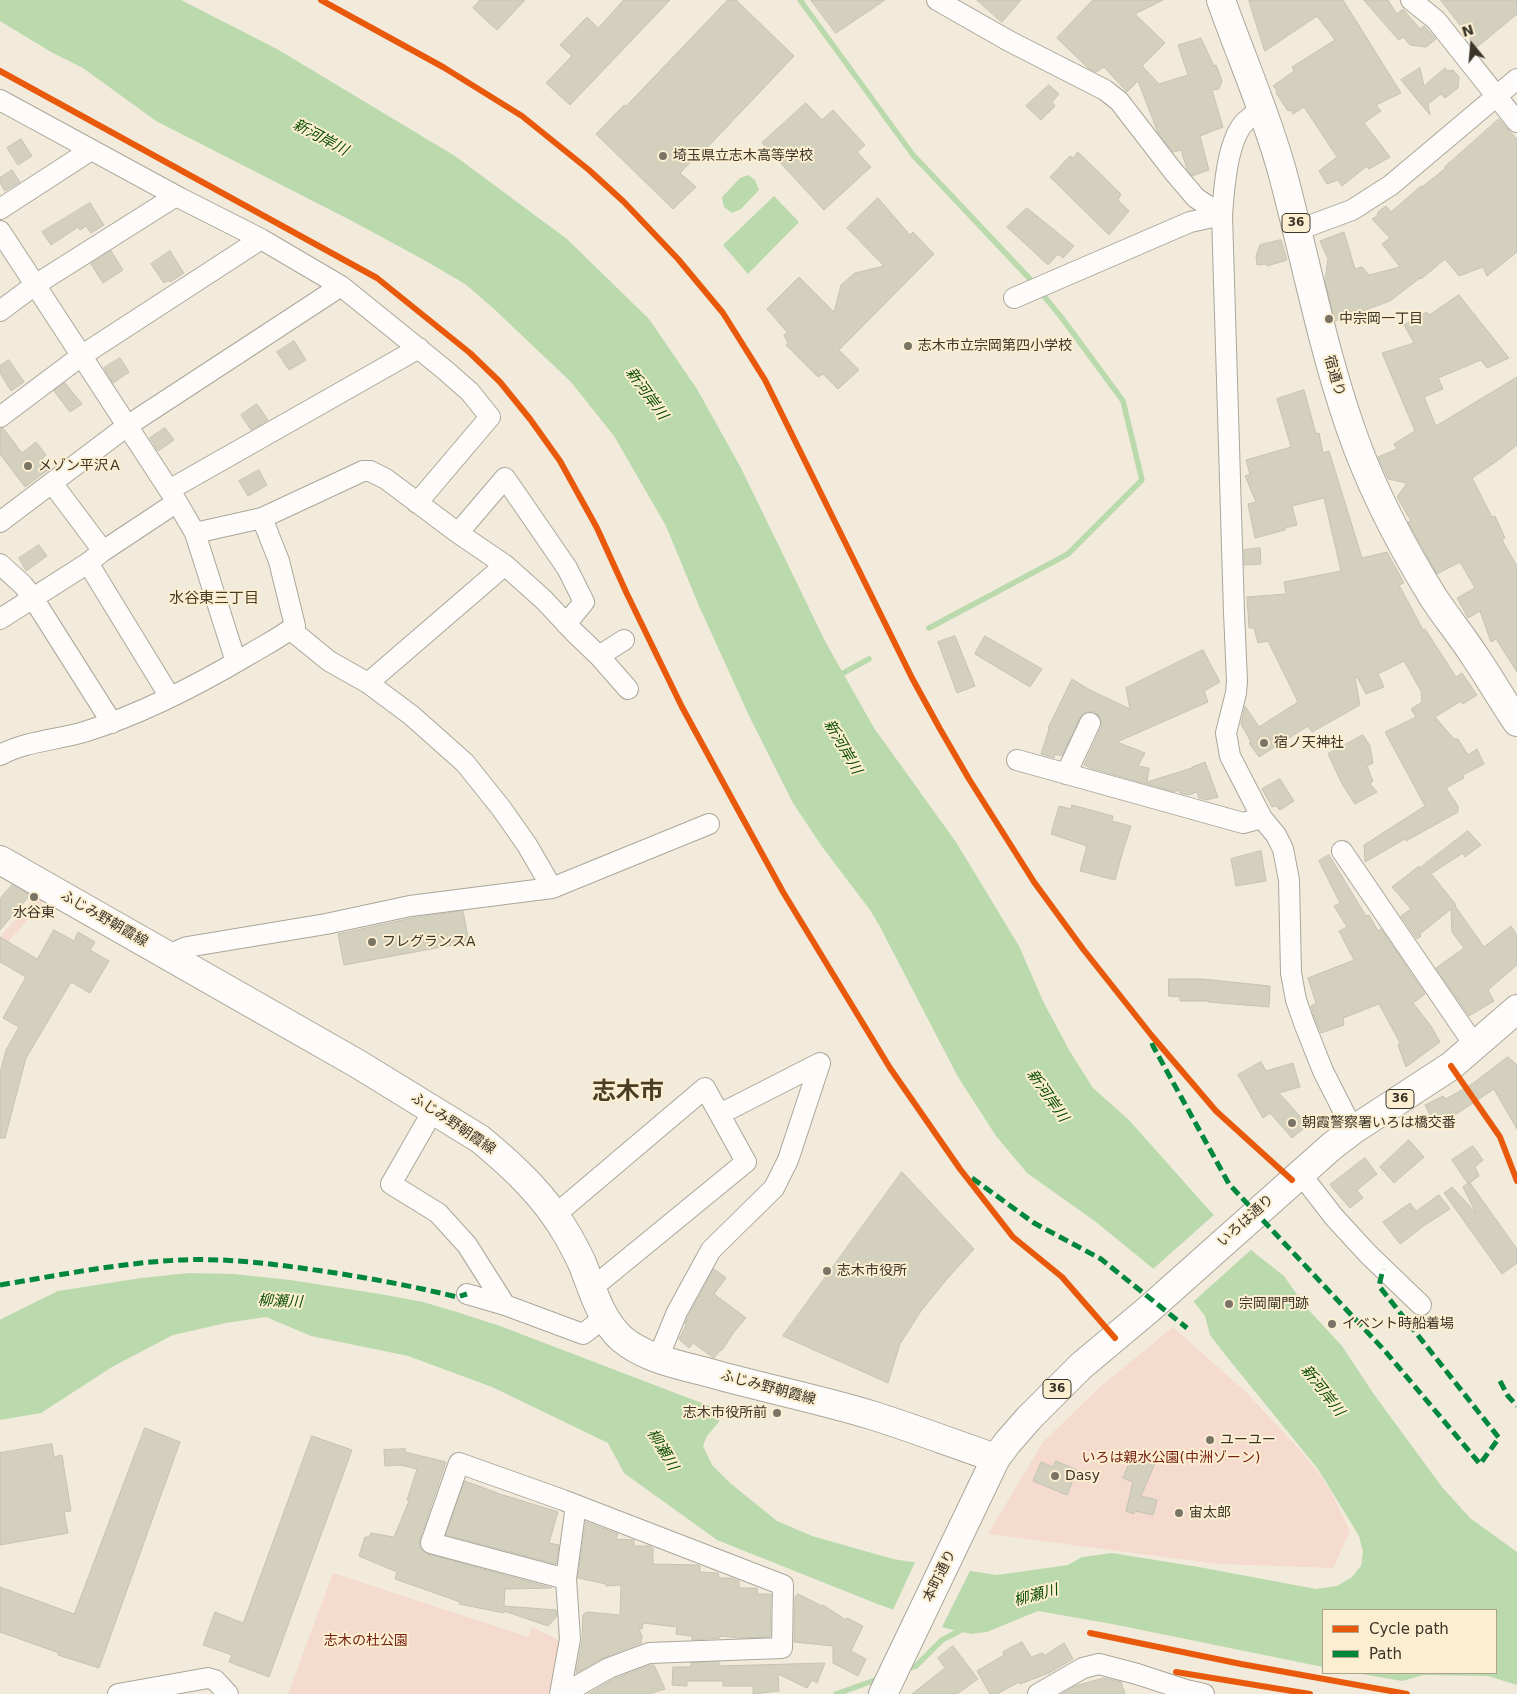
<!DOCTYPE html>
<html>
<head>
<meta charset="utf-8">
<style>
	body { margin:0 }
	#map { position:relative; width:1517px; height:1694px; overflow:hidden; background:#f2ebdb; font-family:"DejaVu Sans",sans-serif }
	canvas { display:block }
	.legend { position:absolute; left:1322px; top:1609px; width:175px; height:65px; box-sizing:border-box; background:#fcefd1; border:1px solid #aea48e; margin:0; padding:6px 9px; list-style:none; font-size:15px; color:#3a3429 }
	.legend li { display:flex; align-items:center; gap:10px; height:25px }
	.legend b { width:25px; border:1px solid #aea48e }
	.north { position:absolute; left:1447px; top:20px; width:50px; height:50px; -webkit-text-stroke:4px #fcefd1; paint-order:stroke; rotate:343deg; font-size:14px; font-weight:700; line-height:20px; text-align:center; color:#3a3429 }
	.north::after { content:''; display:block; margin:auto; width:18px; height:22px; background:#3a3429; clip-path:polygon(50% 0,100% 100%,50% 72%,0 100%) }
</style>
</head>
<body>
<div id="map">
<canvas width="1517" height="1694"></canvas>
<ul class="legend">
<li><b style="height:6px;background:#e8590c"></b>Cycle path</li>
<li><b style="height:6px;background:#00873e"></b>Path</li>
</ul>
<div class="north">N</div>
</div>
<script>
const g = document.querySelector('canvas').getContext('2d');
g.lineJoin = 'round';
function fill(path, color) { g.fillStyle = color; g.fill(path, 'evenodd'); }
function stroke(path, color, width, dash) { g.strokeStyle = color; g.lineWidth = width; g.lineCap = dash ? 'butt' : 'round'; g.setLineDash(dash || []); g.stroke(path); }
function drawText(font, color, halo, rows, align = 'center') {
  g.font = font + ' "DejaVu Sans","Noto Sans JP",sans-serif'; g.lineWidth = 4; g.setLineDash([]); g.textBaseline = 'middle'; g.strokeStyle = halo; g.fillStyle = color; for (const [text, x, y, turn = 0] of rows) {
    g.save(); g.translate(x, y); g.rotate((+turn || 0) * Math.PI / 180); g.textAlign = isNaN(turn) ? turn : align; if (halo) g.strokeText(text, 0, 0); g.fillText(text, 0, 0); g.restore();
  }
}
const green = new Path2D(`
	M39,892L48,897L0,951V937Z
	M1173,1327L1247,1393L1298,1448L1318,1472L1331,1492L1350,1531L1333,1568L1219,1564L988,1534L1043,1442L1100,1387Z
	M333,1573L528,1637L532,1627L563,1642L560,1668L548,1694H288Z`);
const water = new Path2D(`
	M0,0H181L277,49L455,156L567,239L649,319L697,389L741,468L826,643L874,728L956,842L1019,946L1043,1001L1069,1050L1093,1088L1129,1120L1210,1211L1256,1254L1284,1276L1305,1306L1342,1346L1373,1393L1442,1487L1470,1518L1517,1552V1685L1488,1676L1424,1675L1402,1681L1356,1673H1496V1610H1323V1667L1112,1624L1038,1611L987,1632L971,1634L945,1628L880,1605L717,1540L624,1473L608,1443L492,1387L408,1356L311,1336L266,1317L226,1323L173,1335L112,1367L41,1413L0,1420V1320L3,1318L58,1291L141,1278L189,1273L234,1274L290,1280L380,1294L423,1302L460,1313L500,1326L720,1410L719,1422L707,1436L703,1446L712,1465L730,1483L777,1521L812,1536L893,1559L997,1575L1068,1565L1082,1557L1112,1553L1199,1567L1316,1589L1337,1586L1352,1577L1361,1566L1363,1552L1359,1536L1318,1469L1231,1362L1210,1335L1205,1316L1194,1302L1096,1222L1027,1173L996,1136L958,1077L879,925L870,910L823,848L793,803L751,720L699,606L666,526L614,436L571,382L493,308L465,284L424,260L354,222L156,121L83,68L51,52L0,21Z
	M748,175L755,180L759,190L741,209L732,213L724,207L722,198L723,196L740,178Z
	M774,196L799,222L748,274L723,245Z`);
const pier = new Path2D(`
	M1216,1213L1253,1248L1192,1303L1152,1270Z
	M916,1560L971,1569L941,1629L892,1612Z`);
const stream = new Path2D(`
	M800,0L913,155L1029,278L1062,318L1123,401L1142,480L1068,554L929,628
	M836,677L869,659
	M904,1670L916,1666L942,1640L965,1628
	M836,1694L881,1678`);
const building = new Path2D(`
	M480,0H525L497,30L473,8Z
	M624,0H670L570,105L546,83L572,56L560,45L587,17L598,28Z
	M728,0H736L794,56L703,152L701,151L680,173L696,187L673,209L596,134L624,105L626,106Z
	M811,0H885L836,33Z
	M977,0H1021L1002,22Z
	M1093,0H1163L1135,14L1165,43L1142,66L1159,84L1188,75L1178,45L1201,38L1214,66L1216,65L1222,81L1219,89L1212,90L1223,127L1200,136L1209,170L1192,176L1187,169L1181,150L1173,152L1158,133L1138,81L1127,92L1104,67L1096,72L1089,69L1057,38Z
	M1249,0H1343L1401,93L1376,105L1381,111L1364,123L1390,157L1369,169L1367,166L1342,186L1338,180L1327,184L1319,171L1337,157L1304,107L1293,114L1291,110L1288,111L1276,93L1277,90L1273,86L1294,71L1292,67L1335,40L1317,16L1265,51Z
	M1364,0H1388L1397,14L1403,9L1420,29L1424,26L1436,39L1426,47L1410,45L1403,37L1399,40Z
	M1441,0H1517V14L1477,47Z
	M1420,68L1424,86L1445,68L1447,71L1453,70L1459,77L1458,88L1445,98L1441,94L1428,104L1430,115L1401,80Z
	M1049,85L1059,94L1052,102L1055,106L1041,120L1026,106Z
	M806,103L822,120L833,110L865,145L857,152L871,167L824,210L762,143Z
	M1499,119L1517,139V252L1487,276L1483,267L1459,276L1445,259L1421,279L1420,278L1390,301L1335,321L1325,281L1328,259L1320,241L1344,232L1355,269L1362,267L1369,275L1400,267L1382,244L1390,238L1372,219L1377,216L1378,212L1386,206L1391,212L1421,186L1422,187L1446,168L1445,167Z
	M21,139L32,156L18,165L7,148Z
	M1078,152L1121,194L1118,200L1129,211L1109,235L1050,177L1070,156L1073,158Z
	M12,170L20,182L5,191L0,183V178Z
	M878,198L910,235L913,232L934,254L839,350L859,370L838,389L823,374L818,377L786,345L788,343L784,335L787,332L767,309L799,277L834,312L841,285L855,273L884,266L847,228Z
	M90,203L104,225L91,233L86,226L80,230L78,227L51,245L42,232Z
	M1027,208L1074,246L1063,258L1058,254L1048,265L1007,227Z
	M1281,240L1287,260L1267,266L1266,264L1257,265L1256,256L1260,245Z
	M111,251L123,270L103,283L91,264Z
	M170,251L184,273L170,282L169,280L164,283L151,264Z
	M1459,295L1509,358L1487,368L1481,360L1438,378L1443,389L1424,397L1436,426L1517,377V445L1497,461L1472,478L1492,517L1495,516L1505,538L1502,540L1517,566V672L1496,639L1491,642L1480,611L1468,618L1457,598L1475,588L1460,562L1437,574L1408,522L1411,521L1397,497L1407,483L1388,479L1378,457L1397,449L1394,444L1415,431L1382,353L1414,343L1404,325L1427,312L1429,315Z
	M294,341L306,360L289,370L277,352Z
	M120,358L129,372L113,383L104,368Z
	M9,360L24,382L11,391L0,373V366Z
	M65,383L82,404L70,412L54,391Z
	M1304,390L1316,434L1319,433L1323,453L1329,451L1362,558L1387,552L1404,583L1399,585L1423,630L1425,629L1456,677L1462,673L1477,695L1463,704L1461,701L1435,717L1454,739H1458L1468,755L1477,749L1484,764L1463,775L1464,778L1446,788L1458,806V812L1406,841L1405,839L1365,862L1364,845L1425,806L1385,732L1416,717L1411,709L1422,702L1421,691L1404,661L1378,674L1384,687L1366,694L1357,677L1355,678L1360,705L1312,732L1308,726L1259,757L1249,743L1251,742L1241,724L1245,706L1259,727L1298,702L1268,641L1258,643L1254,628H1249L1247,597L1286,594L1284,582L1341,571L1324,498L1292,506L1297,525L1285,528V530L1255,538L1248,504L1256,502L1245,476L1250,474L1246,460L1291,447L1277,399Z
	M257,404L268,420L251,430L241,415Z
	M3,428L22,453L36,442L46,455L42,459L49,469L25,487L0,454V429Z
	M165,428L174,440L158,451L150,438Z
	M259,470L267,485L248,496L239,481Z
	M39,545L47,556L26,571L19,558Z
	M1260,548L1261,564L1244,565V550Z
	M955,636L975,686L957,693L938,642Z
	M985,636L1042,669L1030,687L975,654Z
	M1203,650L1220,682L1204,691L1208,702L1117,742L1145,753L1138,766L1149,768L1147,782L1192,768V767L1205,762L1218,797L1206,800L1199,798L1197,792L1188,795L1180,793L1178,790L1175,792L1090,768L1084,765L1101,728L1102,722L1100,717L1095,712L1090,711L1084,713L1080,718L1062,756L1055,754L1054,758L1041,754L1049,729L1048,728L1072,679L1090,690L1130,709L1126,688Z
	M1363,735L1370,746L1373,763L1367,766L1373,781L1370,784L1377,792L1355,804L1342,784L1328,754Z
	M1280,779L1294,801L1280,810L1276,806L1272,807L1262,789Z
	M1072,805L1113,816L1112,821L1131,826L1122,854L1115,880L1080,871L1087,846L1051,834L1059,806L1071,809Z
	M1468,831L1481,845L1465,857L1463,853L1432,873L1425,864Z
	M1261,851L1266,881L1236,886L1231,859Z
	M1329,855L1366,916L1369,915L1378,931L1381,929L1425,994L1413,1003L1431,1026L1440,1042L1406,1067L1398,1045L1400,1043L1379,1004L1343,1018L1344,1025L1321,1033L1315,1019L1311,1006L1316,1003L1308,978L1354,960L1339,931L1347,927L1334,906L1340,903L1319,861Z
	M1424,865L1456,905L1455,906L1484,947L1511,926L1517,935V965L1488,990L1494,1001L1469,1016L1436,968L1464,948L1452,932L1451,909L1420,934L1421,936L1417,939L1401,916L1411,909L1392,887L1419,866L1420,868Z
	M12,885L30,895L0,930V899Z
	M463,911L469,942L344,965L338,934L412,918Z
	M54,930L74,941L78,932L95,942L90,950L109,961L90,993L71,982L26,1058L5,1138H0V1073L6,1050L19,1027L3,1018L26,977L0,962V937L37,959Z
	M1169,979H1202L1270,986L1269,1007L1208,1002V1001H1180V997L1169,996Z
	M1508,1057L1517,1065V1129L1494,1089L1458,1113L1434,1123L1425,1105L1443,1096L1446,1099L1472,1084Z
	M1261,1062L1266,1071L1293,1063L1300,1087L1279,1093L1308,1125L1292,1138L1270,1113L1263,1118L1238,1075Z
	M1409,1140L1424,1157L1394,1183L1380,1167Z
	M1473,1146L1483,1160L1475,1167L1479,1176L1468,1184L1452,1160Z
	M1365,1158L1377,1174L1357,1190L1363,1198L1350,1208L1330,1185Z
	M902,1172L974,1249L947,1279L921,1311L900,1344L888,1383L783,1336Z
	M1470,1183L1517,1249V1263L1502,1274L1444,1193L1452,1187L1476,1213L1463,1187Z
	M1439,1195L1450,1209L1425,1225L1400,1244L1383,1222L1410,1203L1416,1211Z
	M714,1269L726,1278L714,1294L746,1318L734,1332L722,1350L720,1351L714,1358L693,1343L689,1348L679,1339L686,1325L685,1324L688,1317Z
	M145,1428L180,1442L99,1668L58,1655L59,1653L0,1632V1587L74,1614Z
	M312,1436L352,1450L269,1677L229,1662L232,1655L203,1645L215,1612L243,1623Z
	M52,1444L54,1457L62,1455L71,1511L64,1512L68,1533L0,1545V1453Z
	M405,1449V1452L446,1462L420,1539L419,1545L422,1551L428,1554L552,1588L505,1589L504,1606L556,1610L557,1616L548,1626L504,1611V1613L459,1604L460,1602L395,1579L397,1572L359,1556L365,1537H369L371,1533L394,1537L409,1501L407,1500L417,1469L400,1465L385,1466L384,1450Z
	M1135,1452L1156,1461L1141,1496L1157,1500L1153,1515L1135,1511L1134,1514L1126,1511L1133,1482L1123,1478Z
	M1056,1461L1077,1470L1067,1495L1033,1481L1041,1462L1053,1467Z
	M465,1481L500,1494L558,1512L549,1543L559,1545L556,1564L446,1535Z
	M586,1522L618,1534L616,1539L634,1540V1546H649L653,1548V1564L698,1565L700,1566V1572L718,1573L719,1578H731L739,1581V1588H757L758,1594H771L770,1637L739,1638L720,1636V1638L692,1640V1636L676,1634L677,1627L643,1623L642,1629H639L642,1636L641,1643L605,1657L576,1673L582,1641L583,1615L587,1612L620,1615L621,1585L606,1586V1584L578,1578Z
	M798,1594L822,1606L823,1605L846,1620L847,1618L863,1626L851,1651L866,1659L858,1676L833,1663V1646L794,1642L795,1597Z
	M1022,1642L1031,1657L1043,1653L1044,1656L1064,1643L1073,1659L1049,1673L1020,1684L1019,1682L997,1694H990L977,1671L1004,1655L1003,1652Z
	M953,1646L978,1679L957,1694H912L945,1668L938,1658Z
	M719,1662V1666L825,1663L817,1683L812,1680L807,1688L778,1674L779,1691L753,1694V1686H723V1681H687V1686L672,1685L673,1667H691V1663Z
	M651,1665H654L665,1689L649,1694H588L614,1679Z
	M1104,1678L1121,1682L1125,1694H1062L1075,1686Z`);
const minor = new Path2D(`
	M937,0L1009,41L1105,90L1119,101L1173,171L1196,198L1222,215
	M1411,0L1436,20L1517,122
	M0,100L180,198L261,239L341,286L445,370L470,392L490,417L417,503
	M1262,110C1255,114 1248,118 1243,124C1227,144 1224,189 1222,215L1234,612L1237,681L1236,693L1226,733L1230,756L1262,818L1276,835L1283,849L1289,880L1291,973L1296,1000L1304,1023L1323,1071L1353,1130
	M0,209L91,150
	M1298,230L1352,210L1391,185L1517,79
	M0,231L177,502L195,533L236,662
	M1014,298L1190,222L1222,215
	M0,311L35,285L176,196
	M0,417L81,356L261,239
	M52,483L103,551
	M169,490L419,348
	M0,522L127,426L341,286
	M195,533L262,518L363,471H370L386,479L458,533L505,565L544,600L574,632L599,656L628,689
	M458,533L505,478L567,568L584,602L566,624
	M88,563L170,697
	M0,564L23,585L33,598L112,723
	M0,619L88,563L103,551L177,502
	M291,630L329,661L368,683L411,715L465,763L501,808L527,845L552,888
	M599,656L624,640
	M368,683L505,565
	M0,755C26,741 57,740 84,732C142,714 198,685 250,654C265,645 281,637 295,626L279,561L262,518
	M1017,760L1243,823L1262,818
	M1066,774L1090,723
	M1342,851L1475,1046
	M168,955L187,947L326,924L410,906L552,888L709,824
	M434,1109L391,1184L438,1213L467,1245L505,1305
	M1300,1173L1334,1217L1368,1254L1421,1305
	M555,1215L705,1088L746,1162L591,1289
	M467,1294L505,1305L583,1334L604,1318
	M658,1358L677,1312L711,1250L774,1188L788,1160L820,1063L720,1114
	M566,1579L576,1505
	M118,1694L208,1678L215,1680L228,1694
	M560,1694L570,1639L566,1579L431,1543L459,1463L563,1500L783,1585L782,1648L649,1653L609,1668L563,1694
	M1038,1694L1083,1668L1099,1664L1137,1674L1186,1690L1204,1694`);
const secondary = new Path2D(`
	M0,860L358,1064L480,1139C514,1167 546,1197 568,1236C573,1245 578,1254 582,1263C593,1290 600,1319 622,1339C646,1359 680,1365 710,1373C763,1388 818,1399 871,1415C913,1428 954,1444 996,1458`);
const primary = new Path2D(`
	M1221,0C1241,57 1266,113 1282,171C1307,264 1324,359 1358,449C1378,501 1404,550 1433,597C1446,617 1461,635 1474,655C1489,677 1502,700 1517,722
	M883,1694L996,1458L1008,1442L1029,1418L1081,1366L1149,1309L1332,1146L1353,1130L1451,1066L1517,1009`);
const quiet = new Path2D(`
	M1152,1043L1153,1046L1229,1184L1385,1351L1480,1464L1499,1438L1379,1286L1383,1269
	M972,1178L1034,1223L1101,1259L1187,1328
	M0,1285C60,1275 119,1263 180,1260C223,1258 266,1263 308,1269C359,1276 408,1285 457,1297L467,1294
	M1500,1381L1508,1396L1517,1406`);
const cycleway = new Path2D(`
	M321,0L443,67L522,116L589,170L624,202L678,259L723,313L765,380L912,678L940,729L969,779L1034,882L1083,949L1152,1036L1216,1111L1292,1180
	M0,71L377,278L470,353L500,382L530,419L560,461L597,528L627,594L682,707L737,808L783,892L890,1068L960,1169L1013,1237L1062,1277L1115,1338
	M1451,1066L1500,1137L1517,1181
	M1090,1633L1241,1664L1407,1694
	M1176,1672L1310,1694`);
const markers = [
	[663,156,5,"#7a7467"],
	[1329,319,5,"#7a7467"],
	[908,346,5,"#7a7467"],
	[28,466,5,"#7a7467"],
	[1264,743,5,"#7a7467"],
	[34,897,5,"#7a7467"],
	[372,942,5,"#7a7467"],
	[1292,1123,5,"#7a7467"],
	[827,1271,5,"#7a7467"],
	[1229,1304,5,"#7a7467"],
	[1332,1324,5,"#7a7467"],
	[777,1413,5,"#7a7467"],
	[1210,1440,5,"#7a7467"],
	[1055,1476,5,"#7a7467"],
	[1179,1513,5,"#7a7467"]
];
const shields = [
	[1296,223,28],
	[1400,1099,28],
	[1057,1389,28]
];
const shieldNames = [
	["36",1296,223],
	["36",1400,1099],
	["36",1057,1389]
];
const poiNames = [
	["埼玉県立志木高等学校",673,156],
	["中宗岡一丁目",1339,319],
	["志木市立宗岡第四小学校",918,346],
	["メゾン平沢Ａ",38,466],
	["宿ノ天神社",1274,743],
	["水谷東",34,913,"center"],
	["フレグランスA",382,942],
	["朝霞警察署いろは橋交番",1302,1123],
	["志木市役所",837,1271],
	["宗岡閘門跡",1239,1304],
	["イベント時船着場",1342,1324],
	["志木市役所前",767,1413,"right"],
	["ユーユー",1220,1440],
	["Dasy",1065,1476],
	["宙太郎",1189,1513]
];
const streetNames = [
	["宿通り",1334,376,74],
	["ふじみ野朝霞線",104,919,30],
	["ふじみ野朝霞線",453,1124,34],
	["いろは通り",1246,1221,-42],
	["ふじみ野朝霞線",768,1388,15],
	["本町通り",940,1576,-64]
];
const parkNames = [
	["いろは親水公園(中洲ゾーン)",1171,1458],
	["志木の杜公園",366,1641]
];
const waterNames = [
	["新河岸川",320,138,28],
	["新河岸川",646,394,54],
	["新河岸川",842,747,60],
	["新河岸川",1047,1096,55],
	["柳瀬川",280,1302,2],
	["新河岸川",1322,1391,52],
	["柳瀬川",662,1450,59],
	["柳瀬川",1036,1596,-15]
];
const neighbourhoodNames = [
	["水谷東三丁目",214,599]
];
const townNames = [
	["志木市",628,1093]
];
fill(green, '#f5dace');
fill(water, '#badaae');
fill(pier, '#f2ebdb');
stroke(stream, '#badaae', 5.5);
fill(building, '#d3d1bd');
stroke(building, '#c5c2b6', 1);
stroke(minor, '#aca69a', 22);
stroke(secondary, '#aca69a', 30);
stroke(primary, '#aca69a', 30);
stroke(minor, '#fdfcfa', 20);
stroke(secondary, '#fdfcfa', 28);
stroke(primary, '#fdfcfa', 28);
stroke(quiet, '#00873e', 5, [10, 5]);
stroke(cycleway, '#e8590c', 6);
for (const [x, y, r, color] of markers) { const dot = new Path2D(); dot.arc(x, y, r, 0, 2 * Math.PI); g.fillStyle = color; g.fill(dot); stroke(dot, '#fcefd1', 2); }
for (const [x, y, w] of shields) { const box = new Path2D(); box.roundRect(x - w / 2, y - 9.5, w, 19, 4); g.fillStyle = '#fcefd1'; g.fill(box); stroke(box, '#3a3429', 1); }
drawText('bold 12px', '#3a3429', null, shieldNames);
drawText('14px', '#3a3429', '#fcefd1', poiNames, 'left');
drawText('14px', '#3a3429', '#fcefd1', streetNames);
drawText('14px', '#762014', '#fcefd1', parkNames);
drawText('italic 15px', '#0b4f03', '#fcefd1', waterNames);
drawText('15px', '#493e25', '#fcefd1', neighbourhoodNames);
drawText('bold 24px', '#493e25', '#fcefd1', townNames);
</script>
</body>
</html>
